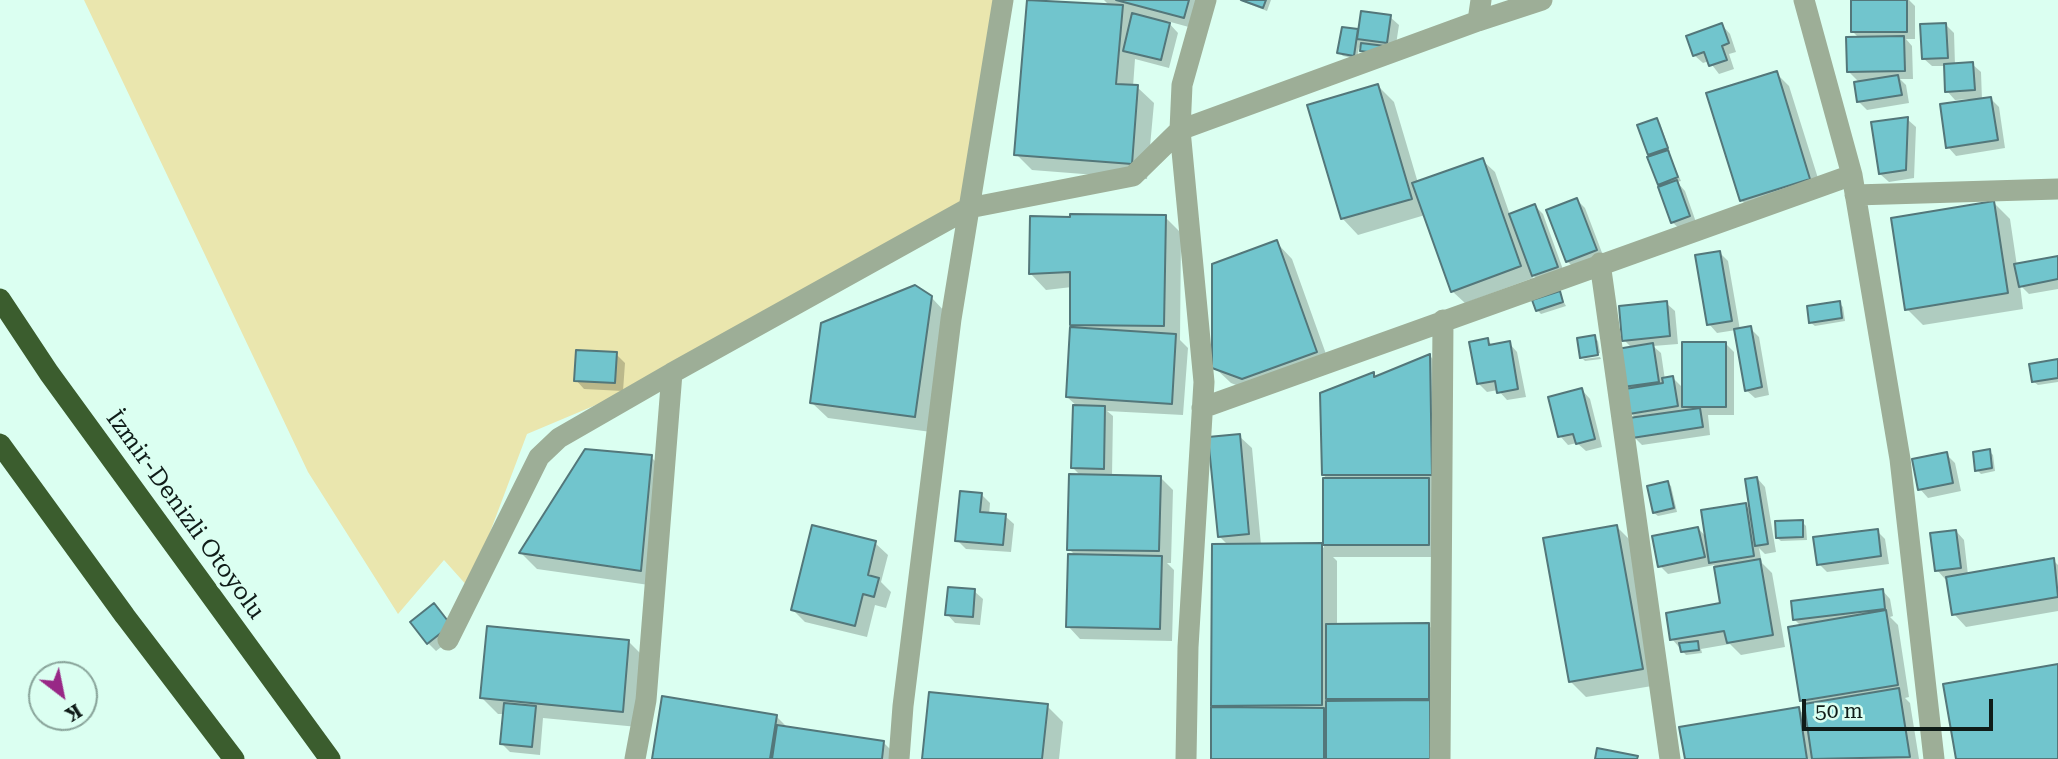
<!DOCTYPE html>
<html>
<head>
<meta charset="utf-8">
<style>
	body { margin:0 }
	#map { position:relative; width:2058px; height:759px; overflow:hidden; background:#dbfff1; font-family:"Roboto Serif",serif }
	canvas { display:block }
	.north { position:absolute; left:28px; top:661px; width:70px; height:70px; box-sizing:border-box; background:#dbfff1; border:2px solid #89a49a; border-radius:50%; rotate:148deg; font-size:19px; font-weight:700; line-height:28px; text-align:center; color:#0f1c18 }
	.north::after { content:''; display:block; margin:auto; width:24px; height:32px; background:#982886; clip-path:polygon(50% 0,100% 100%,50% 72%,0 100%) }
	.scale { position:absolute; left:1802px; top:699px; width:191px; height:32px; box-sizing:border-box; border:4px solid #0f1c18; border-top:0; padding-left:9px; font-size:21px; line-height:24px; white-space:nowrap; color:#0f1c18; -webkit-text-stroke:5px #dbfff1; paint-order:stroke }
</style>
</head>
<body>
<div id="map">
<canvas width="2058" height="759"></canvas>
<div class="north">K</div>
<div class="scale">50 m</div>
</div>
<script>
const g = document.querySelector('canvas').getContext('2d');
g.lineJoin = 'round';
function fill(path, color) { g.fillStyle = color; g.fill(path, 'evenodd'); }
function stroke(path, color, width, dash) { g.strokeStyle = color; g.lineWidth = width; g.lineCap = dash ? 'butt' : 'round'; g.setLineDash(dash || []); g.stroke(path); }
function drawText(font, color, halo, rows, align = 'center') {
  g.font = font + ' "Roboto Serif",serif'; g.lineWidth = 7; g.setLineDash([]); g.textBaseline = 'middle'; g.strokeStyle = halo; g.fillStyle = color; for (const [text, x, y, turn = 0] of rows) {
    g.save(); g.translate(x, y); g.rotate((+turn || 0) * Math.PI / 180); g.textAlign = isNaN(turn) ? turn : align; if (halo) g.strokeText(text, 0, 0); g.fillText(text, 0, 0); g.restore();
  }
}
const green = new Path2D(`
	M84,0H1003L969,208L672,373L527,434L469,588L444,560L398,614L308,472Z`);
const shadow = new Path2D(`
	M1029,0L1110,6L1104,0H1204L1196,29L1167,21L1178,33L1169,68L1135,59L1133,87H1137L1154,103L1147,179L1032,170L1016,154Z
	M1239,0H1271L1267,11Z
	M1852,0H1909L1915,6V39H1906L1912,46L1913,79H1900L1906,85L1909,103L1867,110L1859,102L1860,83L1849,72L1860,39L1852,31Z
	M1390,17L1399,25L1395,51L1365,54L1359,47L1357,59L1343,56L1339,53L1357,31L1360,34Z
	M1722,25L1730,34L1736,52L1729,54L1734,69L1719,74L1709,61L1703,63L1694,55Z
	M1946,25L1954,33L1955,65L1972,64L1981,72L1982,100L1990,98L1999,107L2005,148L1956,156L1948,147L1971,101V99L1955,100L1947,91L1946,66H1932L1923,58Z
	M1776,73L1789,86L1822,191L1754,213L1741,200Z
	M1378,86L1394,102L1418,183L1482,160L1495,172L1510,215L1535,206L1543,214L1565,275L1542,284L1530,272L1533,278L1465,303L1452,291L1425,215L1358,235L1342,218Z
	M1907,119L1916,127L1914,178L1889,182L1880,174Z
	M1656,120L1660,123L1670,152H1668L1681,181L1677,182L1685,191L1697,225L1681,230L1672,222L1663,188L1659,184L1653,157L1650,154Z
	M1577,200L1585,208L1604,258L1575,269L1567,261Z
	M1994,203L2010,219L2017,266L2058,258V289L2029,294L2020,285L2023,309L1923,325L1907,309Z
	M1165,217L1181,233L1180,340L1188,348L1183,415L1107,411L1113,416L1112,476L1160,477L1173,490L1171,563H1167L1174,570L1172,641L1080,639L1068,626L1076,556L1069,549L1081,476L1073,468L1078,407L1067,397L1077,329L1071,324L1072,287L1046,290L1030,273Z
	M1276,242L1292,259L1331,368L1259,394L1231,383L1214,367Z
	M1720,253L1728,261L1740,330L1750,328L1759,337L1769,395L1755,398L1746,390L1736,330L1717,333L1709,324Z
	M1559,293L1566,306L1541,314L1537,310Z
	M931,297L947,314L931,432L828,418L811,402Z
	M1666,303L1675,311L1678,344L1653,346L1661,353L1665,380L1673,378L1684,389L1726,344L1734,352V415H1708L1710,435L1642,445L1634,437L1636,419L1631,413L1627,389L1632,348L1624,340Z
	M1839,303L1843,307L1845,321L1815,326L1811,323Z
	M1594,337L1598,341L1600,353L1582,356V358L1579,340Z
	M1487,340L1493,346L1509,343L1517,352L1526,397L1507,400L1498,390L1487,392L1479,384Z
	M616,354L625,363L623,391L584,389L576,380Z
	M1430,356L1446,372L1441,557H1333L1337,561V625H1428L1441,637L1442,759H1212L1217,709L1213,705L1228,545L1219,536L1239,436L1252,448L1261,545H1321L1324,548V480H1329L1323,475L1373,374L1378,378Z
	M1600,357L1601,359L1585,361L1583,359Z
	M2058,361V382L2038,385L2034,382Z
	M1582,390L1590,399L1602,447L1586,451L1577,443L1568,445L1560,436Z
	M1989,451L1993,455L1995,471L1981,474L1977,470Z
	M1946,454L1955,463L1961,491L1928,498L1920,489Z
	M651,457L667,473L656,586L537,569L521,553Z
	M1757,478L1765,487L1776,552L1765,554L1759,548L1762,563L1772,573L1785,647L1741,655L1730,644L1701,649L1702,653L1686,655L1672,639L1722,604L1715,567L1714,565L1668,574L1660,566L1698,528L1707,538L1745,505L1752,511Z
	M1667,482L1671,486L1677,512L1658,516L1654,513Z
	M981,494L990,503L989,515L1005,516L1014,524L1011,552L966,549L957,540Z
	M1802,522L1806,526L1807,540L1781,541L1777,538Z
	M1617,527L1633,543L1658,685L1586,697L1570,681Z
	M1877,531L1885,539L1889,564L1827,572L1819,564Z
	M1956,531L1964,540L1968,575L2053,560L2058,565V611L1966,627L1954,614L1948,578L1945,579L1937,570Z
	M875,543L888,555L881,582L891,592L886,608L875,605L867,637L805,622L793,610Z
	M1882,590L1890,599L1893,616L1890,617L1898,625L1909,697L1905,698L1910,703L1919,759H1687L1798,709L1808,718L1805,703L1802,700L1801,626L1795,620Z
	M974,591L983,599L980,625L955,623L947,614Z
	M442,614L458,634L436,651L428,643Z
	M629,642L645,658L638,727L543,718L540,755L510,752L502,744L504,714H498L482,698Z
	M1047,706L1063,722L1059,759H923Z
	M776,716L789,729L884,743L896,755L895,759H653Z`);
const building = new Path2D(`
	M1027,0L1123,5L1116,84L1138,85L1132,164L1014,155Z
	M1116,0H1189L1184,18Z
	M1241,0H1266L1263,8Z
	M1851,0H1907V32H1851Z
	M1361,11L1391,15L1387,43L1357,39Z
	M1132,13L1170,23L1161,60L1123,51Z
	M1722,23L1729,43L1722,46L1727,60L1709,66L1704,52L1693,56L1686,36Z
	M1946,23L1948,58L1922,59L1920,24Z
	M1342,27L1358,29L1354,56L1337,53Z
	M1904,36L1905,71L1847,72L1846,37Z
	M1361,43L1385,46L1384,54L1360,51Z
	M1973,62L1975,90L1945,92L1944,64Z
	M1777,71L1810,179L1740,201L1706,93Z
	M1898,75L1902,95L1857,102L1854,82Z
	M1378,84L1412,199L1341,219L1307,105Z
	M1991,97L1998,140L1946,148L1940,104Z
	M1908,117L1906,170L1879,174L1871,122Z
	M1657,118L1668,148L1648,155L1637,125Z
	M1668,150L1678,177L1658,185L1647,157Z
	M1483,158L1521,266L1451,292L1412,183Z
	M1677,180L1690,216L1671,223L1658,187Z
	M1577,198L1597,250L1566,262L1546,210Z
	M1994,201L2008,293L1905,310L1891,218Z
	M1535,204L1558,267L1532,276L1509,214Z
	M1070,214L1166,215L1164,326L1070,325V272L1029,274L1030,216L1070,217Z
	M1277,240L1317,352L1242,379L1212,368V264Z
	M1720,251L1732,321L1707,325L1695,255Z
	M2058,256V279L2019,287L2014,264Z
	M915,285L932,296L915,417L810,403L821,323Z
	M1560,291L1563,302L1536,311L1532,300Z
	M1667,301L1670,336L1622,341L1619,306Z
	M1840,301L1842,318L1809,323L1807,306Z
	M1751,326L1762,387L1745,391L1734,329Z
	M1070,327L1176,334L1172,404L1066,397Z
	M1595,335L1598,355L1580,358L1577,338Z
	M1488,338L1489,345L1510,341L1518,389L1497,393L1495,381L1477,384L1469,342Z
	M1682,342H1726V407H1682Z
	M1653,343L1659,382L1623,387L1617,349Z
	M576,350L617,352L615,383L574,381Z
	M1430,354L1432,475H1322L1320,393L1374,372V377Z
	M2058,359V378L2032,382L2029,364Z
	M1673,376L1678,406L1629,414L1625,389L1663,383L1662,378Z
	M1582,388L1595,439L1576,444L1573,434L1558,437L1548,397Z
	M1073,405L1105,406L1104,469L1071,468Z
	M1700,408L1703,427L1632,438L1629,418Z
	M1240,434L1249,534L1218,537L1208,437Z
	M585,449L652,455L641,571L519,553Z
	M1990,449L1992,468L1975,471L1973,452Z
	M1947,452L1953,483L1918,490L1912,459Z
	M1069,474L1161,476L1159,551L1067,550Z
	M1757,477L1768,544L1755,546L1745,479Z
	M1323,478H1429V545H1323Z
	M1668,481L1674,508L1653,513L1647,486Z
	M960,491L982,493L980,512L1006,514L1003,545L955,541Z
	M1746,503L1754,556L1709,563L1701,510Z
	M1803,520V537L1776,538L1775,521Z
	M812,525L876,541L868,575L879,578L874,597L863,594L855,626L791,610Z
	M1617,525L1643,669L1569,682L1543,538Z
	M1698,527L1705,557L1658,567L1652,536Z
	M1878,529L1881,556L1817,565L1813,537Z
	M1956,530L1961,568L1935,571L1930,533Z
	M1322,543V705L1211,706L1212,544Z
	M1068,554L1162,556L1160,629L1066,627Z
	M2054,558L2058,597L1952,615L1946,577Z
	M1760,559L1773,635L1727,643L1724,631L1670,640L1666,613L1720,603L1714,567Z
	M948,587L975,589L973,617L945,615Z
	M1883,589L1885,609L1793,620L1791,601Z
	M434,603L451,625L427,644L410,622Z
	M1886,610L1898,685L1800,701L1788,627Z
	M1429,623V699H1326V624Z
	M487,626L629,640L623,712L480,698Z
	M1698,641L1699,650L1681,652L1679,643Z
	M2058,664V759H1956L1943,684Z
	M1899,688L1910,757L1812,759L1804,704Z
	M929,692L1048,704L1042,759H922Z
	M662,696L777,715L770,759H652Z
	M1430,700V759H1326V701Z
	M504,703L536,706L532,747L500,744Z
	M1211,707L1324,708V759H1211Z
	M1799,707L1807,759H1685L1679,727Z
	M777,725L884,741L882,759H772Z
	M1597,748L1638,756L1637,759H1595Z`);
const minor = new Path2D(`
	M1804,0L1852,175L1900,459L1934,759
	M1478,21L1481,0
	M1855,195L2058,189
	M1600,263L1670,759
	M1202,408L1852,175
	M448,640L539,457L559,438L672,373
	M635,759L646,700L672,373L969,208L1133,176L1180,130L1478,21L1542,0
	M899,759L903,706L951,319L1003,0
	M1186,759L1188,647L1204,382L1180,130L1182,85L1206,0
	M1440,759L1443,320`);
const highway = new Path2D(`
	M0,299L49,373L330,759
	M0,444L125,616L234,759`);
const streetNames = [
	["İzmir-Denizli Otoyolu",185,515,54]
];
fill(green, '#eae6ae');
fill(shadow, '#0003');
fill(building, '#71c5cd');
stroke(building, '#53777a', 2);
stroke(minor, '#9dae97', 21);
stroke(highway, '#3b5d2e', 21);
drawText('24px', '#0f1c18', '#dbfff1', streetNames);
</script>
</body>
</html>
